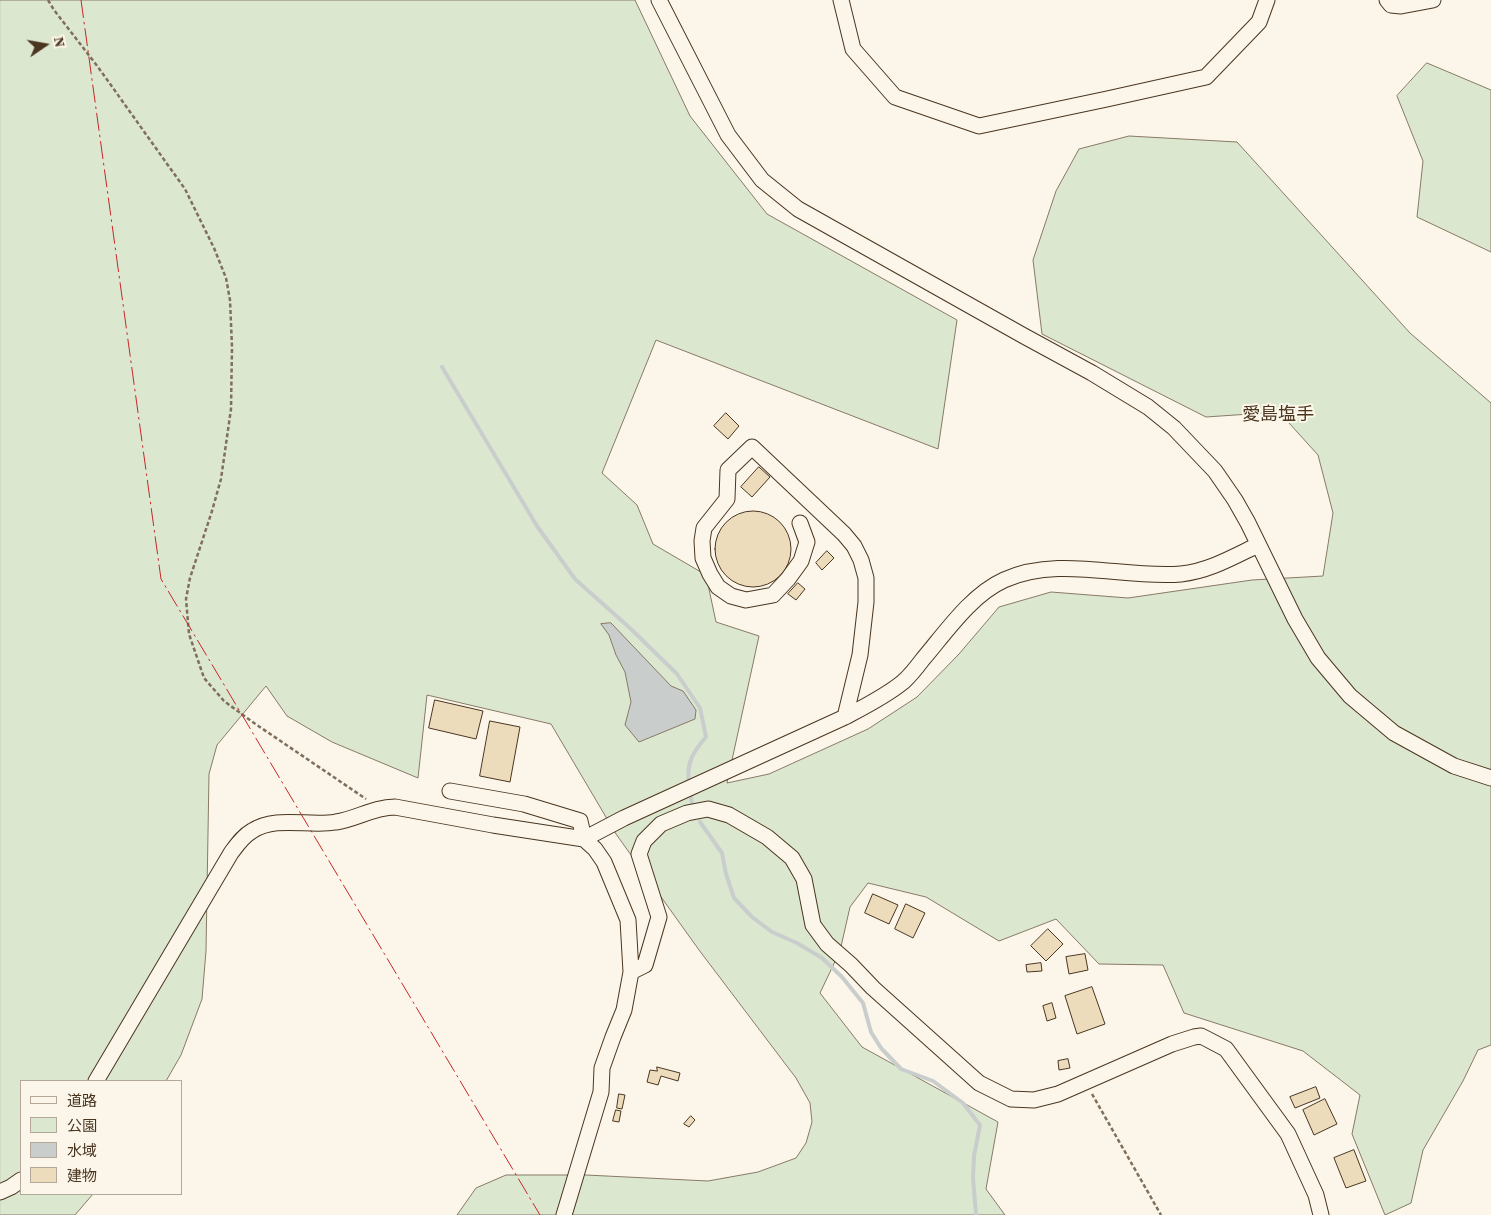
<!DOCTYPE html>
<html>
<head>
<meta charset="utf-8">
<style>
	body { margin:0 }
	#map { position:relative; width:1491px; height:1215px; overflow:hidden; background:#fbf6e9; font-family:"Source Serif 4","Noto Sans JP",serif }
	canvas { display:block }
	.legend { position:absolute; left:20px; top:1080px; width:162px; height:115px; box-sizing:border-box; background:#fbf6e9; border:1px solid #b4a999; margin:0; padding:6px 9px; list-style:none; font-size:15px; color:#4a3520 }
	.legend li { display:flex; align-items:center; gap:10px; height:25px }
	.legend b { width:25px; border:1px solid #b4a999 }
	.north { position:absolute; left:20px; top:20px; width:50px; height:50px; -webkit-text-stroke:4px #fbf6e9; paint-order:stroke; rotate:78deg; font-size:14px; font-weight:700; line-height:20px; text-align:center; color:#4a3520 }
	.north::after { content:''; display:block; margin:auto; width:18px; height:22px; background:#4a3520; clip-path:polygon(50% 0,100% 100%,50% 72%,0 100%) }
</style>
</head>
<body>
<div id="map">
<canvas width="1491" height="1215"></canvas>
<ul class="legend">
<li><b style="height:6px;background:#fbf6e9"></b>道路</li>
<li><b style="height:14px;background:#dce7d0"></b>公園</li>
<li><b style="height:14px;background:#c9cecd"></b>水域</li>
<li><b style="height:14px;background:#ecdcbc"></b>建物</li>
</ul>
<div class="north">N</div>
</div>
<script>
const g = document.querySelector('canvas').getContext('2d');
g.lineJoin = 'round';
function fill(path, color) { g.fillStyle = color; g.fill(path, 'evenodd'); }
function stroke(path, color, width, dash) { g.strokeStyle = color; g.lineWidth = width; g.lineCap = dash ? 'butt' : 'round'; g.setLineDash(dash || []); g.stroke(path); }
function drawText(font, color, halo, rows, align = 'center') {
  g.font = font + ' "Source Serif 4","Noto Sans JP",serif'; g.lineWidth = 4; g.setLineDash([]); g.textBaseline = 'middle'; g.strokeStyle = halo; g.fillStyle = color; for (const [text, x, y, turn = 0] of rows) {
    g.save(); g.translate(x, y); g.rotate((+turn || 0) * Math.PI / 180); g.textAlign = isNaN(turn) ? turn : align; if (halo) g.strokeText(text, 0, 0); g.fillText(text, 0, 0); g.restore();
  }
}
const green = new Path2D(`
	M0,0H635L690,116L767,214L957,320L938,449L656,340L602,473L637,505L653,544L706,575L716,622L759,636L727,783L769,774L868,729L917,697L959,654L999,607L1051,592L1128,598L1252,580L1323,576L1333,513L1318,455L1279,412L1206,417L1042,334L1033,260L1056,191L1079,149L1129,136L1237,142L1410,333L1491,403V1045L1478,1050L1463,1081L1423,1150L1411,1203L1385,1215L1352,1134L1360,1095L1303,1051L1184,1013L1163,965L1099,964L1056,919L999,941L926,897L868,883L850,907L840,951L820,993L862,1047L998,1122L986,1189L1005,1215H457L476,1188L506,1175H586L708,1181L758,1172L796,1158L806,1143L812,1122L810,1103L796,1078L699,950L616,834L551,724L427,695L418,778L332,742L287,716L266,686L217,745L209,774L206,951L202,999L181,1055L166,1081H21V1194H93L75,1215H0Z
	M1427,63L1491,90V252L1417,217L1423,161L1397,96Z`);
const water = new Path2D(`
	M611,623L671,686L683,691L696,710L695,719L639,742L625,725L631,702L625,672L616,655L609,635L601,624Z`);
const stream = new Path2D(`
	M442,367L537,526L575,579L631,629L677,674L700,708L706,737C693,752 686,763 689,783
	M690,793L693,808
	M700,822L722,853L726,874L734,898L752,917L772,932L797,943L822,958L842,977L863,1003L871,1032L881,1048L901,1069L933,1081L963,1103L980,1125L974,1156L973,1178L976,1215`);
const building = new Path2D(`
	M726,413L739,426L728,439L714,426Z
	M759,467L770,477L752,497L741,487Z
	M715 549a38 38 0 1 1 76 0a38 38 0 1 1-76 0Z
	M827,551L834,558L822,570L816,563Z
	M798,583L805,589L796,600L788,594Z
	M435,700L483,711L476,739L429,728Z
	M490,721L520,727L510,782L480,776Z
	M873,894L898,905L889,924L865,913Z
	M906,904L925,913L913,938L895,929Z
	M1048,929L1063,944L1046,961L1031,946Z
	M1085,954L1088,970L1069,974L1066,957Z
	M1041,963L1042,971L1027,972L1026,965Z
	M1092,987L1105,1024L1077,1034L1065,996Z
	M1052,1003L1056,1018L1047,1021L1043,1006Z
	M1068,1059L1070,1068L1059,1070L1058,1061Z
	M657,1067L680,1073L678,1081L661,1076L658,1085L647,1082L650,1070L657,1071Z
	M1316,1087L1320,1098L1295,1108L1290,1097Z
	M619,1094L625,1095L622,1109L617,1108Z
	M1325,1099L1337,1124L1314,1135L1303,1110Z
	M616,1110L621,1111L619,1122L613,1121Z
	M691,1116L695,1120L689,1127L684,1124Z
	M1354,1150L1366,1181L1346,1188L1334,1158Z`);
const path = new Path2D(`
	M48,0L54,10L98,67L185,189L214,248L226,278L230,300L232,347L231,409L221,479L212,511L190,578L186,599L189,634L204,678L224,701L254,723L366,799
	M1092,1094L1161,1215`);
const minor = new Path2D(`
	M659,0L728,135L762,180L798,209L1024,336L1092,373L1148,407L1174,428L1215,471L1235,500L1248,523L1295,619L1318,658L1350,696L1394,733L1454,766L1491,778
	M841,0L853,49L895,97L979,126L1107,99L1206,77L1259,22L1267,0
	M1387,0L1391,5L1401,6L1433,0
	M800,523L807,542L801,561L788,579L773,595L746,600L731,596L718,587L710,574L703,558L702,541L704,528L727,499L728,470L752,447L844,534L854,546L861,560L866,578V602L860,655L845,717
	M450,791L524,804L580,821L584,839
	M584,839L624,818L845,717C864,707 886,696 903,682C911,675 917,667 923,659C946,632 971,595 1004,580C1059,555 1123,579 1181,574C1209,571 1233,557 1258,545
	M631,972L645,965L659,917L639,854L644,841L661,824L687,813L708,809L729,815L767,837L792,858L804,879L813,925L827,944L851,965L873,988L979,1083L1011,1099L1034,1100L1058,1094L1172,1044L1194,1037L1201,1036L1207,1039L1226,1049L1288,1134L1316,1195L1321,1215
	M96,1081L231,853C237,845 243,836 252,831C276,815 309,827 336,822C356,819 374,807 395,807L493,825L584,839L595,849L604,862L628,920L631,972L624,1010L613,1037L602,1068L601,1092L564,1215
	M0,1192L11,1187L21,1180`);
const power = new Path2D(`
	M81,0L161,579L540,1215`);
const quarterNames = [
	["愛島塩手",1278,415]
];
fill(green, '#dce7d0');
stroke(green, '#887966', 1);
fill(water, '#c9cecd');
stroke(water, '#887966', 1);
stroke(stream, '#c9cecd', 4);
fill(building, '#ecdcbc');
stroke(building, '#4a3520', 1);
stroke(minor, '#4a3520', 17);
stroke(path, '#7f6f5c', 2.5, [4, 2.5]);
stroke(minor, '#fbf6e9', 15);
stroke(power, '#c62828', 1, [18, 4, 2.5, 4]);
drawText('18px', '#4a3520', '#fbf6e9', quarterNames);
</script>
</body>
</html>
